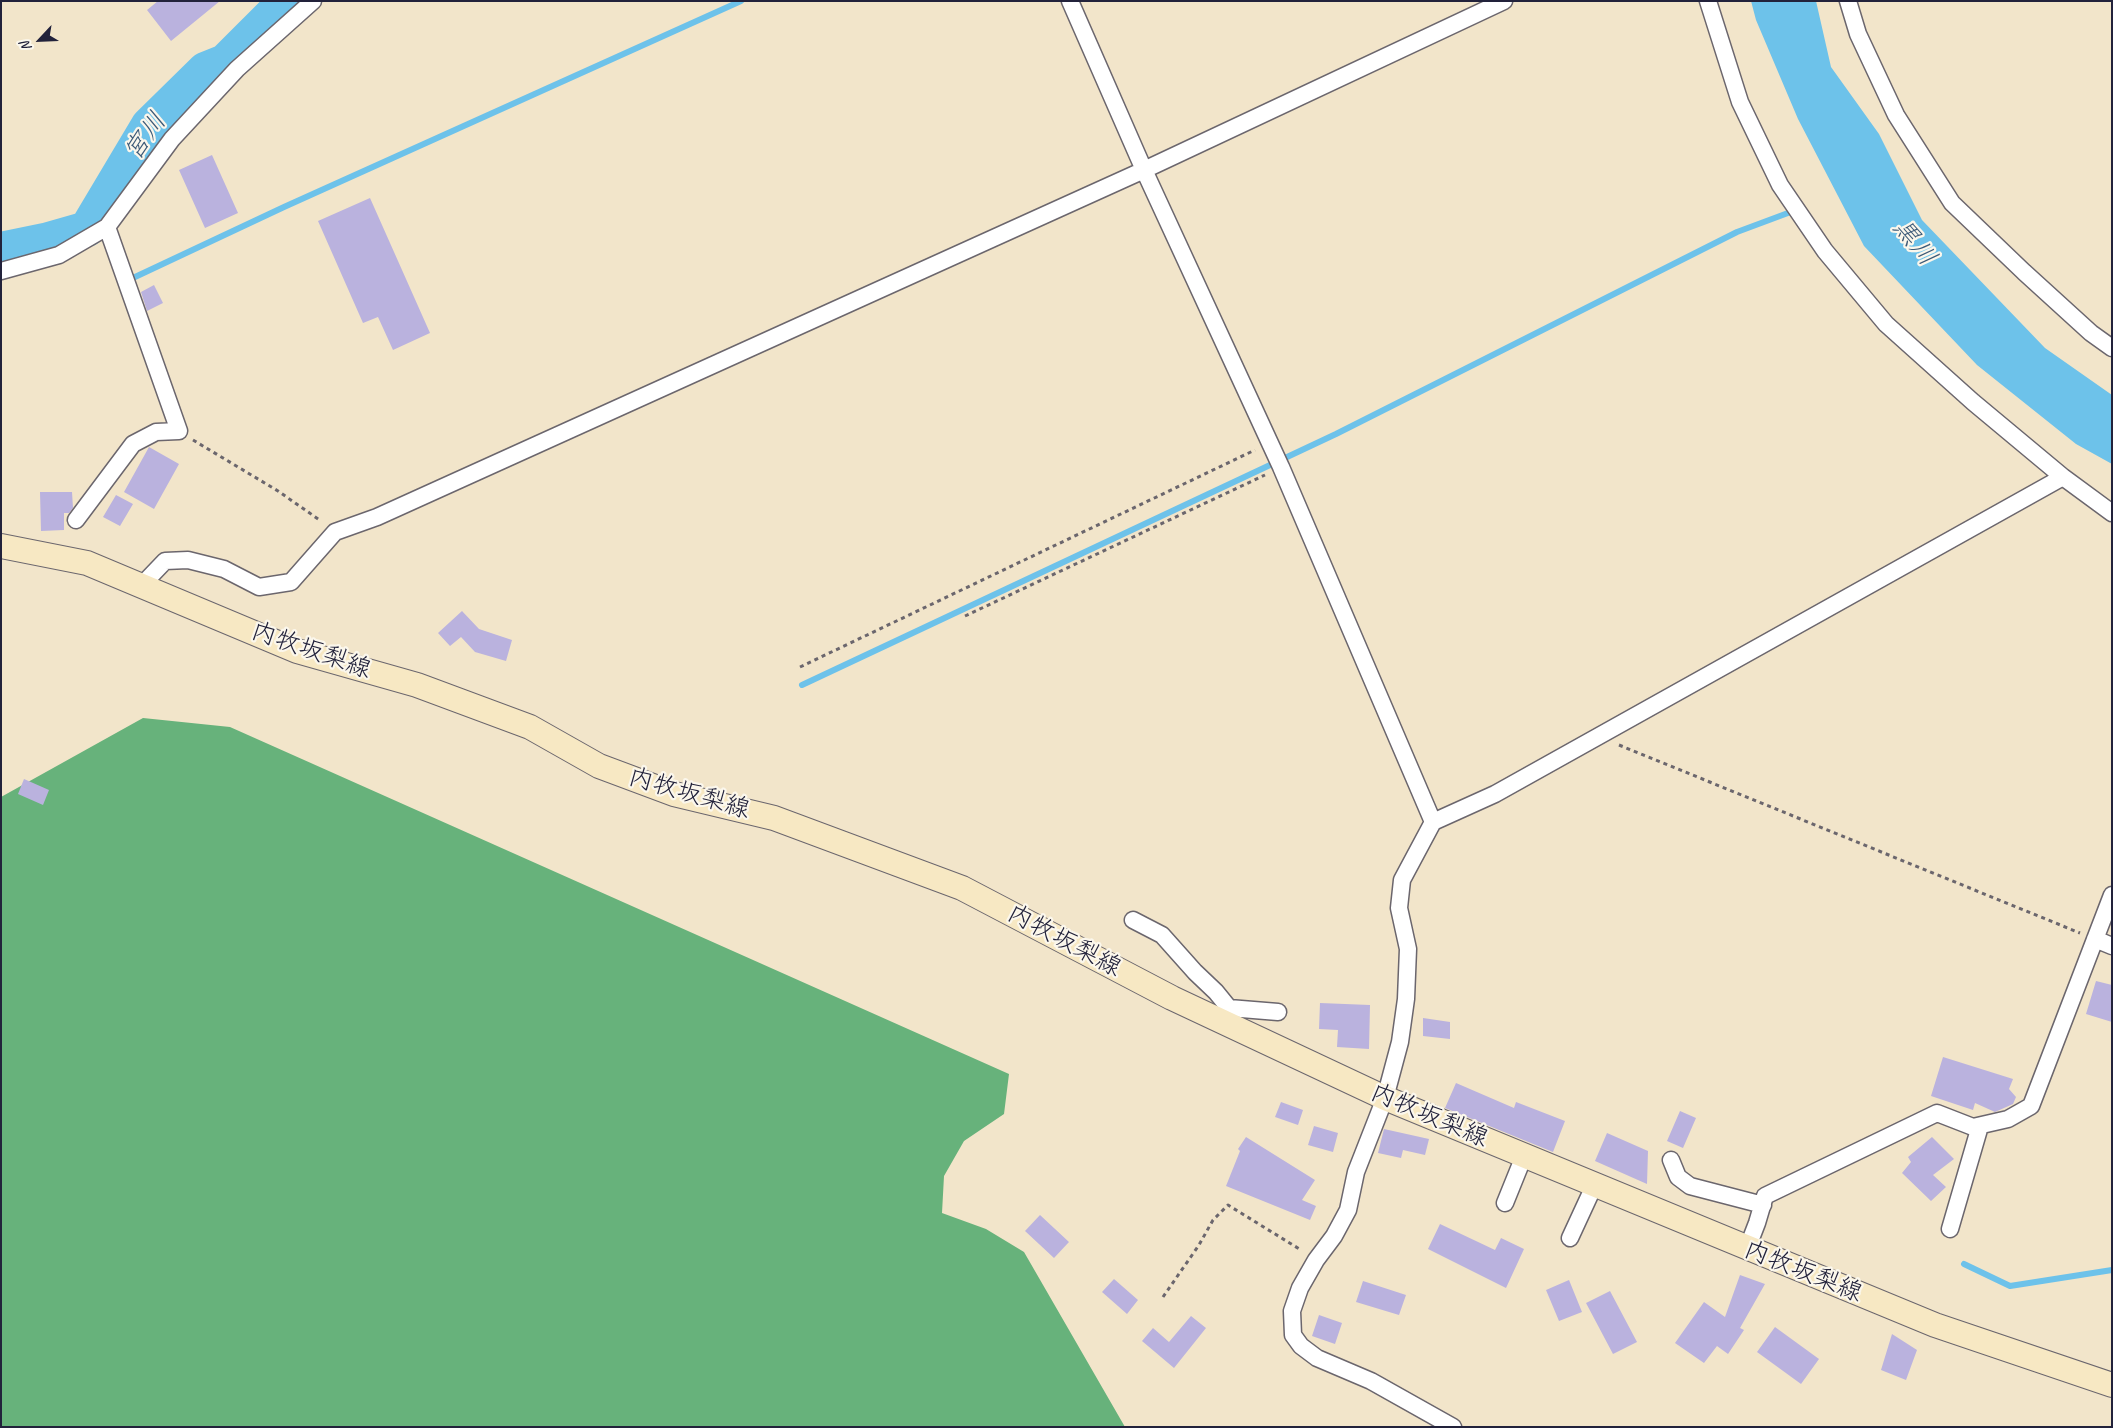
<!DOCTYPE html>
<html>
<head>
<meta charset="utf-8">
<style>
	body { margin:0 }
	#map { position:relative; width:2113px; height:1428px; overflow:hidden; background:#f2e5ca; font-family:Caveat,sans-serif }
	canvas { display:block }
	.frame { position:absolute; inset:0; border:2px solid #22223b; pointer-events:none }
	.north { position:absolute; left:15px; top:15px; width:50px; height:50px; -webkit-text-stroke:4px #fbf7ec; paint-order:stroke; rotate:245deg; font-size:14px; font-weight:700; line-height:20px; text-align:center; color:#22223b }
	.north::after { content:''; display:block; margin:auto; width:18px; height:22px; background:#22223b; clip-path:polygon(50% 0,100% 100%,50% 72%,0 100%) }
</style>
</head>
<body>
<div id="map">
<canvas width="2113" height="1428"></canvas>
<div class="frame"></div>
<div class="north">N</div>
</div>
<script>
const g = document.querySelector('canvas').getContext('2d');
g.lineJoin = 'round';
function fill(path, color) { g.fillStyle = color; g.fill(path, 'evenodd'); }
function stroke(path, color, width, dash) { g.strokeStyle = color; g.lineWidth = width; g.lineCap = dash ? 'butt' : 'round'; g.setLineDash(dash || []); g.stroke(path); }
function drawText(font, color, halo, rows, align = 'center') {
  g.font = font + ' Caveat,"Klee One",sans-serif'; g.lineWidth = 4.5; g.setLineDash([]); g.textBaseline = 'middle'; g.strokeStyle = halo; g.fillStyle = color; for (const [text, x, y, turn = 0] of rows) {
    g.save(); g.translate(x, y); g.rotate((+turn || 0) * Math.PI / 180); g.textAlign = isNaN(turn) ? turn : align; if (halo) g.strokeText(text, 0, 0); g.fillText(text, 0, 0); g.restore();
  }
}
const forest = new Path2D(`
	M143,718L230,727L1009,1074L1004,1114L964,1141L944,1176L942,1213L986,1229L1024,1252L1125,1427H1V797Z`);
const water = new Path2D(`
	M1751,1H1816L1831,67L1879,134L1922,220L2045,348L2112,395V464L2076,444L1977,365L1864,246L1798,119L1756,20Z`);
const stream = new Path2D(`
	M135,277L284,207L741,1
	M802,685L1336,434L1737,232L1796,210
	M1964,1264L2010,1286L2112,1270`);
const river = new Path2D(`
	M1,250L45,241L87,229L149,125L205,70L225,62L286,1`);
const building = new Path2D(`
	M158,1H220L171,41L147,10Z
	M212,155L238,213L205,228L179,170Z
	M370,198L430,333L393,350L378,317L363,323L318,221Z
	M154,285L163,303L147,311L141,292Z
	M149,447L179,464L154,509L124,492Z
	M40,492H72L73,508L69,513H64V530L41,531Z
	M116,495L133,504L120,526L103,517Z
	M462,611L479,629L512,640L506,661L475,652L461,637L450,646L438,633Z
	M24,779L49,790L43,805L18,794Z
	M2096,981L2112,985V1022L2086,1014Z
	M1320,1003L1370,1005L1369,1049L1337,1047L1338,1030L1319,1029Z
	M1423,1018L1450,1022V1039L1423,1036Z
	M1943,1057L2013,1079L2009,1089L2016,1097L2013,1104L1995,1112L1975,1103L1973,1110L1931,1096Z
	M1456,1083L1514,1108L1516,1102L1565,1121L1553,1152L1445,1108Z
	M1281,1102L1303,1110L1298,1125L1275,1117Z
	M1680,1111L1696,1118L1683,1148L1667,1141Z
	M1314,1126L1338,1133L1333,1152L1308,1145Z
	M1384,1129L1429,1139L1425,1155L1403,1150L1401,1158L1378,1153Z
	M1607,1133L1648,1151L1647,1184L1595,1161Z
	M1246,1137L1315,1180L1302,1200L1316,1206L1310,1220L1226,1186L1240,1151L1238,1149Z
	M1932,1137L1954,1159L1933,1175L1946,1187L1931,1201L1902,1173L1911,1162L1908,1157Z
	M1040,1215L1069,1242L1054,1258L1025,1231Z
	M1440,1224L1495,1250L1501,1238L1524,1249L1506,1288L1428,1249Z
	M1740,1275L1765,1284L1740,1328L1744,1330L1728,1354L1717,1346L1704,1363L1675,1343L1704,1302L1725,1317Z
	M1114,1279L1138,1300L1127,1314L1102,1292Z
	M1569,1280L1582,1312L1559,1321L1546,1290Z
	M1363,1281L1406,1295L1399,1315L1356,1302Z
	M1610,1291L1637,1342L1613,1354L1586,1303Z
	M1319,1315L1342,1323L1335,1344L1312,1336Z
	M1191,1316L1206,1328L1174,1368L1142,1341L1153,1328L1169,1342Z
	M1775,1327L1819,1359L1801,1384L1757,1352Z
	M1892,1334L1917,1350L1906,1380L1881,1370Z`);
const path = new Path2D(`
	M193,440L278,491L321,521
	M965,616L1265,475
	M800,667L1255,450
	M1619,745L2080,933
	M1163,1297L1199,1245L1213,1220L1228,1205L1301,1250`);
const street = new Path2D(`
	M1070,1L1144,170L1281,467L1433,822L1495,794L2063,477
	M1708,1L1740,102L1780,185L1825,251L1886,324L1973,402L2063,477L2112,513
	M1848,1L1858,34L1896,115L1952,203L2024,272L2091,333L2112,348
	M1,271L59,255L107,227L172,139L237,69L313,1
	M76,520L133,444L156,432L179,431L107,227
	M142,585L165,561L188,560L224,569L259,587L291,582L335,532L377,517L1144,170L1504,1
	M1433,822L1402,880L1399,908L1408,949L1406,999L1400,1042L1385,1098L1356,1172L1348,1210L1334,1236L1316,1260L1300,1288L1292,1311L1293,1335L1301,1346L1317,1358L1371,1381L1453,1427
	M1133,920L1162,935L1195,972L1216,992L1229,1008L1222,1022
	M2095,939L2112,946
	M1229,1008L1278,1012
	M1671,1160L1678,1177L1690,1186L1763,1205
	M1505,1203L1524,1156
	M1950,1229L1980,1126
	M1570,1238L1594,1186
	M1747,1249L1757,1223L1765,1196L1937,1113L1973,1127L2008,1119L2031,1106L2112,895`);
const secondary = new Path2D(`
	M1,546L87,563L297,651L417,685L530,727L599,766L674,794L774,818L962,888L1172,998L1385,1098L1935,1325L2112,1385`);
const streetNames = [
	["内牧坂梨線",311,651,19],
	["内牧坂梨線",689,794,16],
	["内牧坂梨線",1064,941,28],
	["内牧坂梨線",1429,1116,23],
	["内牧坂梨線",1803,1272,22]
];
const waterNames = [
	["宮川",146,137,-54],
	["黒川",1914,243,51]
];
fill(forest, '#67b27b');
fill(water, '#6dc2ea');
stroke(stream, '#6dc2ea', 6);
stroke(river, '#6dc2ea', 36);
fill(building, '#bab2de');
stroke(street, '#6b666d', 19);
stroke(secondary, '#6b666d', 26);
stroke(path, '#6b666d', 3, [4, 4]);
stroke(street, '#fff', 16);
stroke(secondary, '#f7e8c3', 24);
drawText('25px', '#22223b', '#fbf7ec', streetNames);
drawText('italic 26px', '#3c5a78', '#fbf7ec', waterNames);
</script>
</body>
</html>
